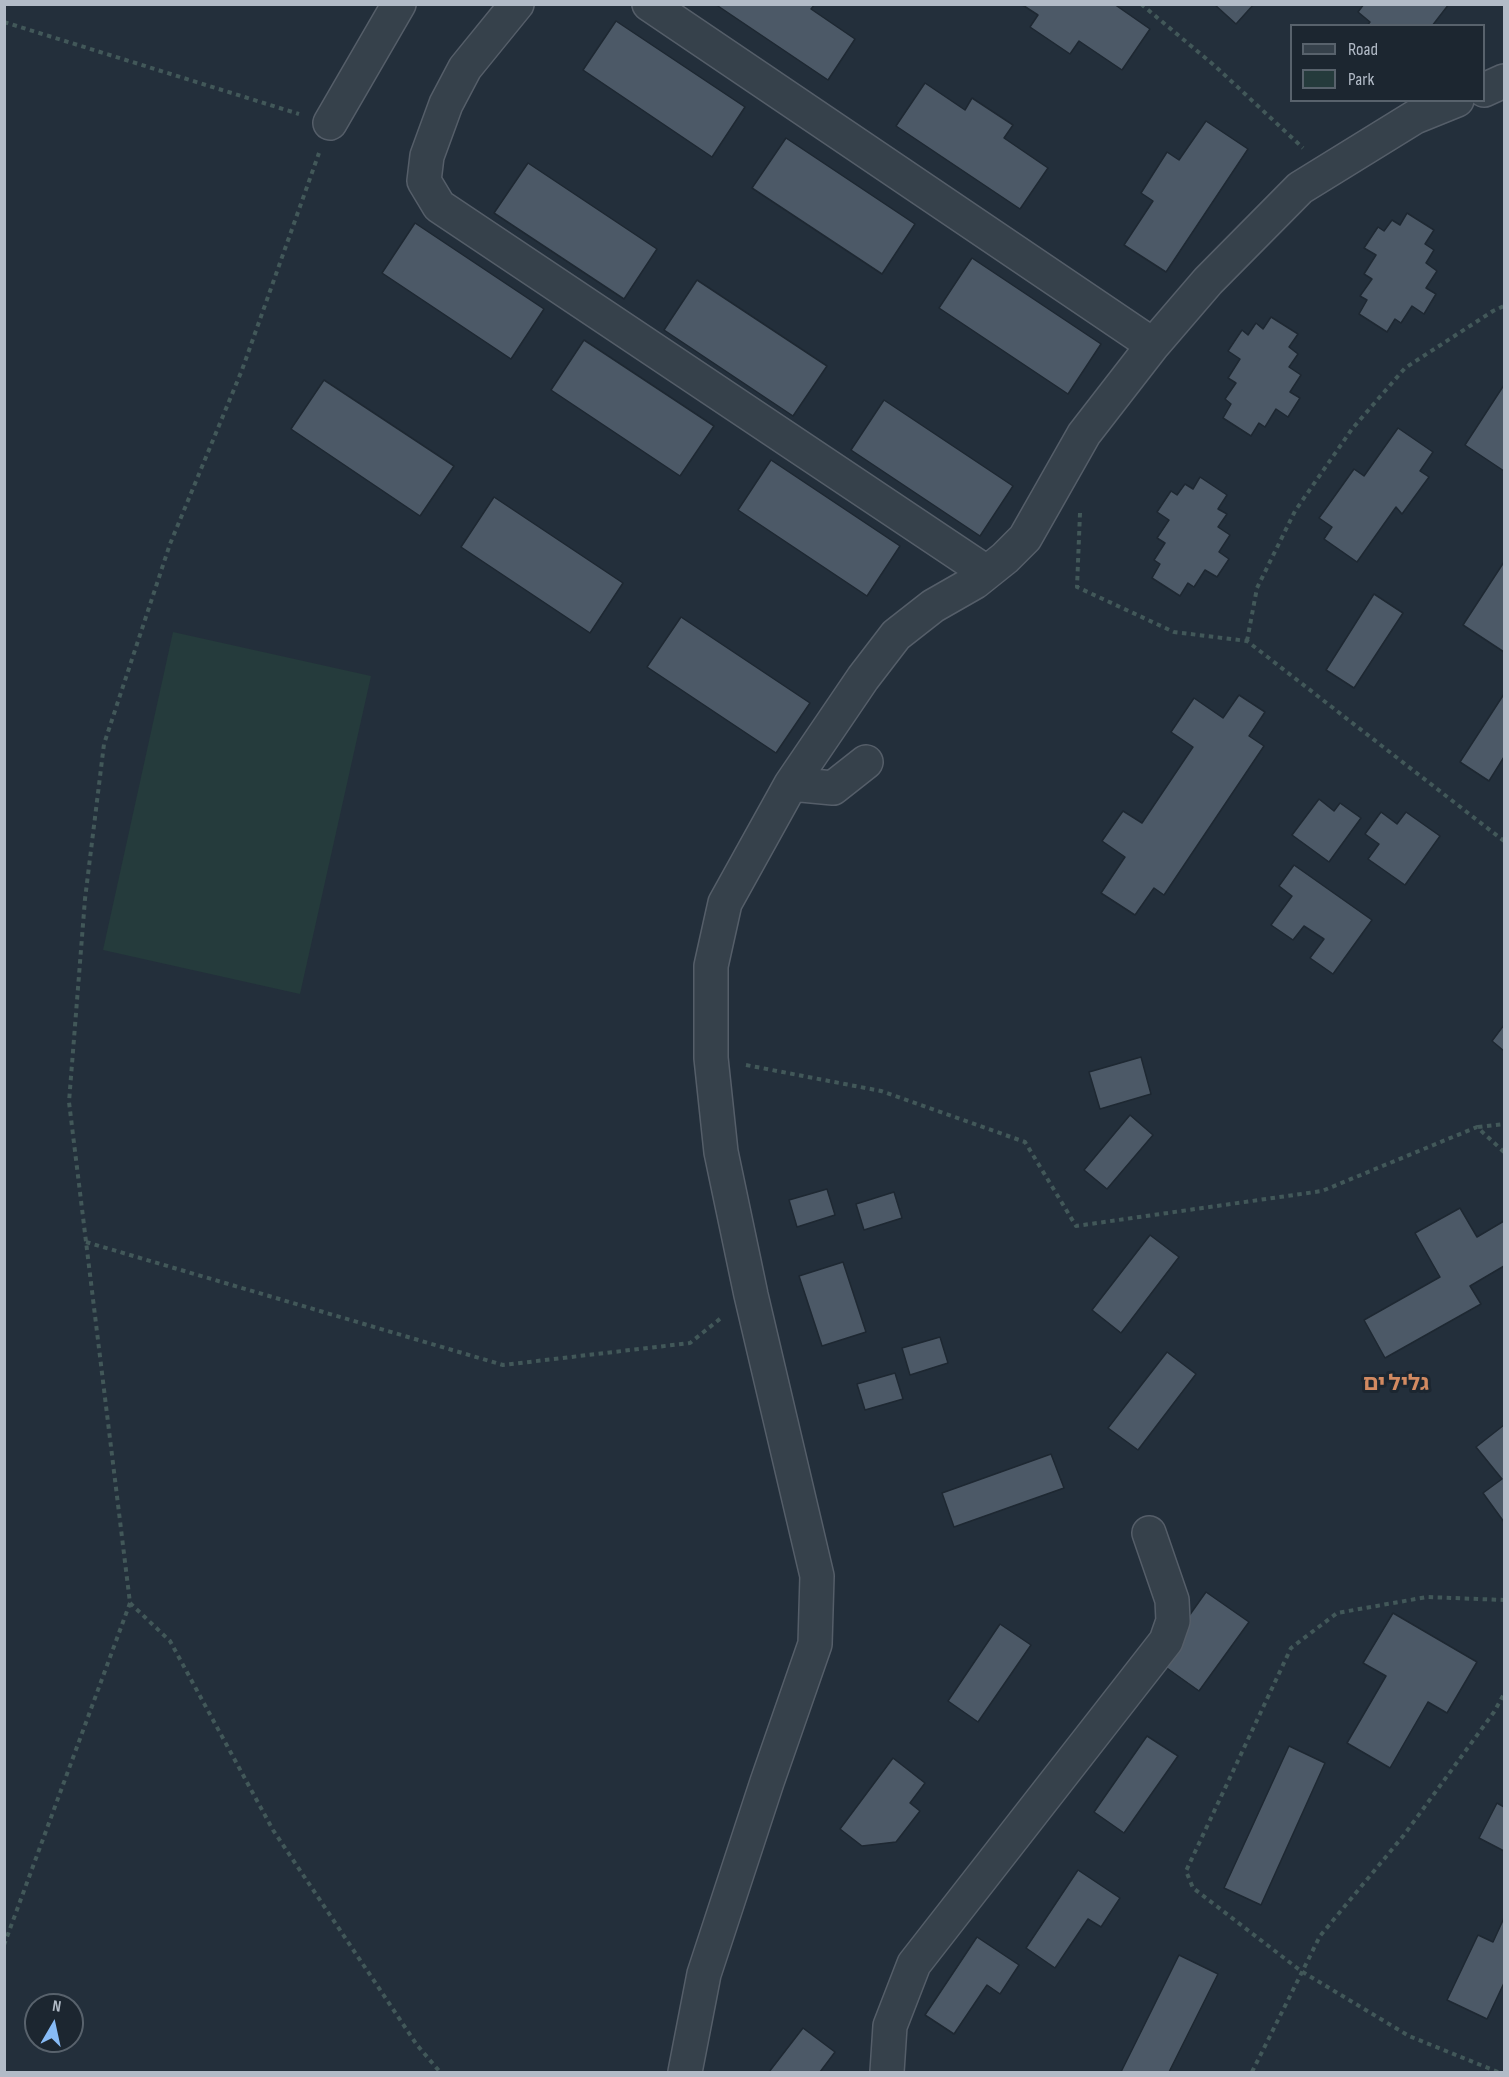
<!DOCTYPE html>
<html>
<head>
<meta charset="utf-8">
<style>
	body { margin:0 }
	#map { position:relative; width:1509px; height:2077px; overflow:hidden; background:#232f3b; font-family:"Sofia Sans Condensed",sans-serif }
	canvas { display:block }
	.frame { position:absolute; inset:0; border:6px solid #b2bbc7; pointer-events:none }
	.legend { position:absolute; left:1290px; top:24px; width:195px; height:78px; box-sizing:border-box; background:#1c2630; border:2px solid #58626c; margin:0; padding:8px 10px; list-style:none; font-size:18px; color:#b2bbc7 }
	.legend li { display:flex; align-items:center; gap:12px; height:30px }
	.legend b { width:30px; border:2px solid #58626c }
	.north { position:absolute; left:24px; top:1993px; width:60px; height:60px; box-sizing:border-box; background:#1c2630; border:2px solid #58626c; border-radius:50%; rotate:9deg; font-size:16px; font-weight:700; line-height:24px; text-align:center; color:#b2bbc7 }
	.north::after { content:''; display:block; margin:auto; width:21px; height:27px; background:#87bbf6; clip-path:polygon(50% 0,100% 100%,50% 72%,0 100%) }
</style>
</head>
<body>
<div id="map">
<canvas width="1509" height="2077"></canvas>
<div class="frame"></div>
<ul class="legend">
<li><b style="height:8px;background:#36414b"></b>Road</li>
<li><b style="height:16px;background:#253b3c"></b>Park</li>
</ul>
<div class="north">N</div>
</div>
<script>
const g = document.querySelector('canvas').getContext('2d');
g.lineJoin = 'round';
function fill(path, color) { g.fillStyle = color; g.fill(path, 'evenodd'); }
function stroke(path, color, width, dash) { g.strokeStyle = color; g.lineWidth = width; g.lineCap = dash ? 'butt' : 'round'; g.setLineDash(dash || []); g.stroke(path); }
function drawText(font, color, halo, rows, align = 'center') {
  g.font = font + ' "Sofia Sans Condensed","Noto Sans Hebrew",sans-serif'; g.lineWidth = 6; g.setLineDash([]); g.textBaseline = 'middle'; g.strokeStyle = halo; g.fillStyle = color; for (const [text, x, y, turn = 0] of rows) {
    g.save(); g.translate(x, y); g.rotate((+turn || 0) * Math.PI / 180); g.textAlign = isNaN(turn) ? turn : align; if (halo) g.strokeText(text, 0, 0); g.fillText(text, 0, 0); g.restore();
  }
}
const green = new Path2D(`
	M173,632L371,676L300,994L103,950Z`);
const building = new Path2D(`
	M715,4H815L811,9L855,39L828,80Z
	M1021,4H1114L1150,29L1122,70L1079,41L1070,54L1030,27L1038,15Z
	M1214,4H1254L1236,24Z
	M1364,4H1449L1432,26H1367L1370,22L1358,12Z
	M616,21L745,107L712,157L583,70Z
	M925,83L965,110L972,98L1013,125L1004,138L1048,168L1020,209L896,126Z
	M1206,121L1248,149L1166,272L1124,245L1153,201L1141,193L1167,152L1179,160Z
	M786,138L915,224L882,274L752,188Z
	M528,163L657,249L624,299L494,213Z
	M1407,213L1434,230L1425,244L1434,250L1426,263L1437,271L1426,288L1436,294L1424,314L1412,306L1401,323L1395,319L1387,332L1359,314L1367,300L1360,296L1372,279L1364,274L1376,255L1364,248L1378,227L1384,231L1392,220L1400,225Z
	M415,223L544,309L511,359L382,273Z
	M972,258L1101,344L1068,394L939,308Z
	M697,280L827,366L793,416L664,330Z
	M1271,317L1298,334L1289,347L1298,354L1289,367L1301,375L1290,392L1300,398L1288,417L1276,409L1265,427L1259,423L1251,436L1223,418L1231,404L1225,399L1236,383L1228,378L1240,359L1228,351L1242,330L1248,335L1256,323L1263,329Z
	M584,340L714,426L680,476L551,390Z
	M324,380L454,466L420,516L291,429Z
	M1504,385V471L1465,445Z
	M884,400L1013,486L980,536L851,450Z
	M1398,428L1433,452L1420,471L1429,477L1402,514L1396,507L1357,562L1324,539L1332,527L1319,518L1354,469L1364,476Z
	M771,460L900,546L867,596L738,510Z
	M1200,477L1227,495L1218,509L1227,514L1218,527L1230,535L1219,552L1229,559L1217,577L1205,570L1194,587L1188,583L1180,596L1152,578L1160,564L1154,560L1165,543L1157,538L1169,520L1157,512L1171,491L1177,495L1185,484L1193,489Z
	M494,497L623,583L590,633L461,547Z
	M1504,562V652L1463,625Z
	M1374,594L1403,613L1354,688L1326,670Z
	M681,617L810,703L776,753L647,667Z
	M1504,694V757L1489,781L1460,762Z
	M1239,695L1265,712L1249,736L1264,746L1164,895L1154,888L1135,915L1101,893L1125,857L1102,841L1123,811L1142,823L1193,747L1171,732L1194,698L1223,718Z
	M1319,799L1334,811L1340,803L1361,818L1329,862L1292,835Z
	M1381,812L1397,824L1406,812L1440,836L1405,885L1368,859L1379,844L1365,834Z
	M1294,865L1372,920L1333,974L1310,958L1324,939L1304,926L1293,940L1271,925L1292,896L1279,886Z
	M1504,1025V1051L1492,1041Z
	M1141,1057L1151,1094L1100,1109L1089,1072Z
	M1130,1115L1153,1135L1107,1189L1084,1170Z
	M827,1189L835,1215L797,1227L789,1200Z
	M894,1192L902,1218L864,1230L856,1204Z
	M1460,1208L1477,1237L1504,1221V1266L1470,1286L1481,1304L1385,1358L1364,1320L1440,1277L1415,1233Z
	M1150,1235L1179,1257L1121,1333L1092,1310Z
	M843,1262L866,1332L822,1346L799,1276Z
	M940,1337L948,1363L910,1375L902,1348Z
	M1167,1352L1196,1374L1138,1450L1108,1428Z
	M895,1373L903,1399L865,1410L857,1384Z
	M1504,1425V1522L1483,1493L1502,1479L1476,1447Z
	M1051,1454L1064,1488L954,1527L942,1493Z
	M1206,1592L1249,1622L1199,1691L1157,1661Z
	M1393,1613L1477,1662L1447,1713L1428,1702L1390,1768L1347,1743L1386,1676L1363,1663Z
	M1000,1624L1031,1645L978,1722L948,1701Z
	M1147,1736L1178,1756L1124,1833L1094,1812Z
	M1289,1746L1325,1763L1261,1905L1224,1888Z
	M893,1758L925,1783L910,1803L920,1811L896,1842L862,1846L840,1829Z
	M1497,1803L1504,1807V1851L1479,1838Z
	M1078,1870L1120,1898L1101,1927L1088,1919L1055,1968L1026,1948Z
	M1504,1918V1983L1487,2019L1447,2000L1478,1935L1493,1942Z
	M977,1937L1019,1965L1000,1994L987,1985L954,2034L925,2015Z
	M1179,1955L1218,1974L1169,2072H1121Z
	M803,2028L835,2052L820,2072H769Z`);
const path = new Path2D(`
	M1141,4L1215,66L1303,148
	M4,22L299,114
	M1080,513L1077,587L1174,632L1247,641L1504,841
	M1247,641L1257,588L1295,511L1352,429L1405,368L1493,311L1504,306
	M746,1065L881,1091L1025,1142L1076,1226L1322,1191L1477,1127L1504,1152
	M1478,1127L1504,1124
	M86,1242L503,1365L690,1343L721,1318
	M130,1603L170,1641L273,1830L417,2045L440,2072
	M4,1945L130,1603L69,1102L85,899L104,744L170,544L242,370L319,153
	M1252,2072L1320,1936L1404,1835L1494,1712L1504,1694
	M1498,2072L1409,2036L1301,1971L1193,1888L1186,1871L1291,1648L1337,1613L1427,1597L1504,1600`);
const minor = new Path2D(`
	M517,4L465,68L446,104L427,156L424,181L439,206L986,572
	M649,4L1153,345
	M1484,90L1504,81
	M330,123L399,4
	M791,784L863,678L896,635L933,606L975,582L1005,558L1025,538L1084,434L1153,345L1208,281L1300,188L1415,117L1457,100
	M685,2072L704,1974L767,1782L815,1644L817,1576L751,1295L721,1152L711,1058V966L725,903L791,784L833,788L866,762
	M887,2072L890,2026L914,1964L1166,1641L1173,1621L1172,1600L1149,1533`);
const quarterNames = [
	["גליל ים",1396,1384]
];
fill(green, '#253b3c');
fill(building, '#4c5967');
stroke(building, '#1e2832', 1.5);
stroke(minor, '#555e69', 36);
stroke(path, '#425859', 4, [4.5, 4.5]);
stroke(minor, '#36414b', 33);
drawText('bold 22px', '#d28a61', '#1c2630', quarterNames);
</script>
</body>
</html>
